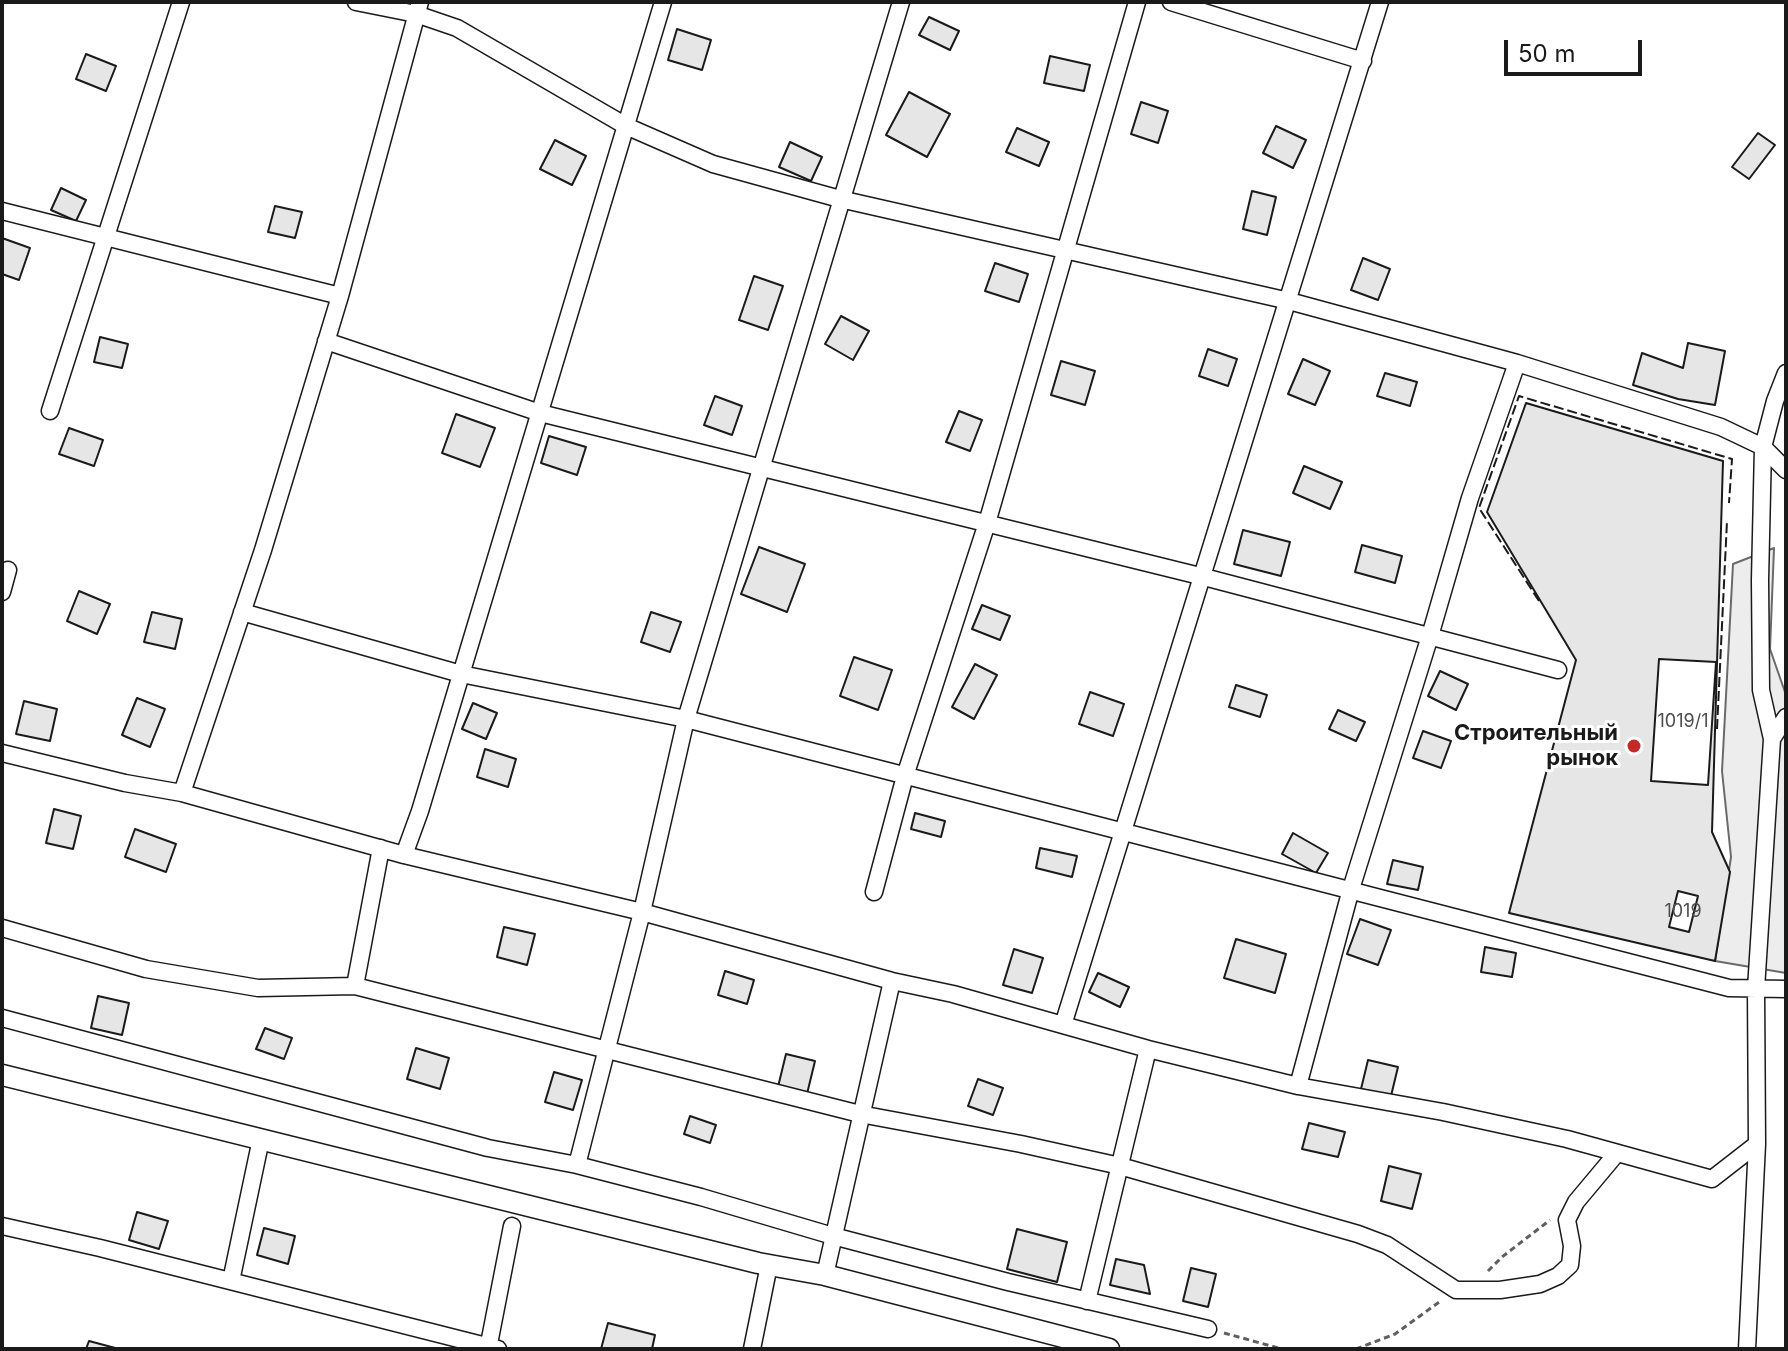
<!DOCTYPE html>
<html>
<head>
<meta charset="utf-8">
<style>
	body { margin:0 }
	#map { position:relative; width:1788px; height:1351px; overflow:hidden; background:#fff; font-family:Inter,sans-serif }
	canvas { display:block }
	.frame { position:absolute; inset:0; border:4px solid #1a1a1a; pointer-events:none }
	.scale { position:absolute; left:1504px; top:40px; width:138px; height:36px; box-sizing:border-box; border:4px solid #1a1a1a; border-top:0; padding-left:10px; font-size:24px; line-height:28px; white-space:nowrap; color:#1a1a1a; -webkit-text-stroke:6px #fff; paint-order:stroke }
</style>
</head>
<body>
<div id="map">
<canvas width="1788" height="1351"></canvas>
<div class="frame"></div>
<div class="scale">50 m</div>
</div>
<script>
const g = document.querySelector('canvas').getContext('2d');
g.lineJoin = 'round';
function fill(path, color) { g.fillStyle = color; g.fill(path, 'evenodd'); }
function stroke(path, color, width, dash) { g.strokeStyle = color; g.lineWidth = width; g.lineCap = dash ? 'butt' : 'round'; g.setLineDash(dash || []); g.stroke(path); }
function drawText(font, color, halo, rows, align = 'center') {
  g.font = font + ' Inter,sans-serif'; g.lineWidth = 6; g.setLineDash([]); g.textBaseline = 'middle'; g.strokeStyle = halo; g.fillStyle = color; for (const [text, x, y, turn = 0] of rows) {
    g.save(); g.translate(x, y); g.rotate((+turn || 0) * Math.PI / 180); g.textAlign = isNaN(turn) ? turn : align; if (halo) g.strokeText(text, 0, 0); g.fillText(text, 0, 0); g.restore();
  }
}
const parking = new Path2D(`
	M1774,548L1770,649L1786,695V973L1715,961L1731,857L1722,771L1733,564Z`);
const building = new Path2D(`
	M929,17L959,31L950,50L919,35Z
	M677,29L711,40L702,70L668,60Z
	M86,54L116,66L106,91L76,79Z
	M1050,56L1090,65L1084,91L1044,83Z
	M909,92L950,114L927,157L886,135Z
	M1141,102L1168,111L1158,143L1131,134Z
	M1276,126L1306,140L1293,168L1263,153Z
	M1017,128L1049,142L1039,166L1006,152Z
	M1758,133L1775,145L1749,179L1732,167Z
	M555,140L586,156L572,185L540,169Z
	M790,142L822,157L811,181L779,167Z
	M61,188L86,200L76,221L51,210Z
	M1252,191L1276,197L1267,235L1243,229Z
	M275,206L302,212L295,238L268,232Z
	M2,238L30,248L19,280L2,274Z
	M1363,258L1390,269L1378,300L1351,290Z
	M995,263L1028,274L1019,302L985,291Z
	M754,276L783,286L768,330L739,320Z
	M841,316L869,331L853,360L825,344Z
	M100,337L128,344L122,368L94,362Z
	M1688,343L1725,351L1715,405L1678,399L1633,385L1642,353L1683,368Z
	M1208,349L1237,359L1228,386L1199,376Z
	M1303,359L1330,371L1315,405L1288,394Z
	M1061,361L1095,371L1085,405L1051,395Z
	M1385,373L1417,382L1410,406L1377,396Z
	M715,396L742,406L732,435L704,425Z
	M1526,403L1723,461L1712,832L1730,872L1715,961L1509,913L1576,660L1487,512Z
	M959,411L982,420L970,451L946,442Z
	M456,414L495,428L480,467L442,453Z
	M69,428L103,440L94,466L59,454Z
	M549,436L586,447L577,475L541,463Z
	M1304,466L1342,482L1330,509L1293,493Z
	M1243,530L1290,542L1281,576L1234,564Z
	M1362,545L1402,556L1395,583L1355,572Z
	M759,547L805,564L787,612L741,594Z
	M79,591L110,604L97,634L67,621Z
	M982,605L1010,616L1000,640L972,629Z
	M152,612L182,619L175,649L144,642Z
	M651,612L681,622L670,652L641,642Z
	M854,657L892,670L878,710L840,696Z
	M1659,659L1716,662L1708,785L1651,781Z
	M975,664L997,675L974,719L952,707Z
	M1440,671L1468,684L1456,710L1428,696Z
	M1236,685L1267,695L1260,717L1229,707Z
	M1090,692L1124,704L1113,736L1079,724Z
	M137,698L165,709L150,747L122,735Z
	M24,701L57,709L50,741L16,734Z
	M473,703L497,713L486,739L462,729Z
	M1338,710L1365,722L1356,741L1329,729Z
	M1423,731L1451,741L1441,768L1413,758Z
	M485,749L516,759L508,787L477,777Z
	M54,809L81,816L73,849L46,843Z
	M915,813L945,821L941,837L911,829Z
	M135,829L176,844L166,872L125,857Z
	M1293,833L1328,853L1316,873L1282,854Z
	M1040,848L1077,856L1072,877L1036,868Z
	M1393,860L1423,867L1418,890L1387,884Z
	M1678,891L1698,896L1689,932L1669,927Z
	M1360,919L1391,930L1378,965L1347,954Z
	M504,927L535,934L527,965L497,957Z
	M1236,939L1286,954L1275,993L1224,978Z
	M1485,947L1516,953L1512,977L1481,972Z
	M1014,949L1043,958L1032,993L1003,985Z
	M725,971L754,980L747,1004L718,995Z
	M1098,973L1129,987L1120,1007L1089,992Z
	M98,996L129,1003L122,1035L91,1028Z
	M265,1028L292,1038L284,1059L256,1049Z
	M416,1048L449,1058L440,1089L407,1079Z
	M786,1054L815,1061L806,1098L777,1091Z
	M1368,1060L1398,1067L1391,1096L1361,1089Z
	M554,1072L582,1080L573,1110L545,1102Z
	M978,1079L1003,1088L993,1115L968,1106Z
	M690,1116L716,1125L710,1143L684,1134Z
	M1309,1123L1345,1132L1338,1157L1302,1149Z
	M1389,1166L1421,1174L1412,1209L1381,1201Z
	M137,1212L168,1221L159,1249L129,1240Z
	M264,1228L295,1236L288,1264L257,1255Z
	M1017,1229L1067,1242L1057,1282L1007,1269Z
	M1116,1259L1144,1265L1150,1294L1110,1285Z
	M1191,1268L1216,1274L1208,1307L1183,1301Z
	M608,1323L655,1335L652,1349H601Z
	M89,1341L119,1349H86Z`);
const path = new Path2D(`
	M1488,1271L1502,1257L1550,1220
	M1224,1333L1282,1349
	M1356,1349L1395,1334L1442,1300`);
const minor = new Path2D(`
	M356,2L416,14L457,28L626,126L713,164L840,199L1289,301L1517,363L1721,427L1763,447L1786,470
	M1171,2L1363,61
	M2,211L340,296
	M326,341L540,413L1204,577L1558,670
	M50,411L181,2
	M2,592L8,570
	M242,612L461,674L686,719L1729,988L1786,989
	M1772,739L1786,717
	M2,753L125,783L182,793L404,855L642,912L892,981L953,994L1148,1049L1298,1086L1443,1112L1567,1139L1712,1179L1757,1144
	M182,793L263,550L340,296L420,2
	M404,855L420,811L663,2
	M874,892L905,776L987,523L1137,2
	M2,928L146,969L258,988L355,986L860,1114L1021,1144L1120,1166L1358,1234L1387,1245L1456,1290H1500L1540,1284L1558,1276L1570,1265L1572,1246L1567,1220L1576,1202L1617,1153
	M355,986L381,848
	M2,1018L488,1148L577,1165L701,1197L833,1236L1008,1282L1208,1329
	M1063,1025L1380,2
	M1298,1086L1351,889L1430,636L1470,498L1517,363
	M577,1165L642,912L686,719L901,2
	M2,1226L100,1248L498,1349
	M825,1275L892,981
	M231,1281L261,1139
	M1087,1301L1148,1049
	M488,1349L512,1226
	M752,1349L769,1265
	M1747,1349L1757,1144L1756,989L1772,739L1761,690L1760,580L1763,447L1775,401L1786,373`);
const tertiary = new Path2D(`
	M2,1075L758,1263L825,1275L1109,1349`);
const fence = new Path2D(`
	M1539,601L1479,508L1519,396L1732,459L1729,503
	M1717,729L1727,521`);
const markers = [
	[1634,746,8,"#c62828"]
];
const numberNames = [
	["1019/1",1683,722],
	["1019",1683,912]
];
const poiNames = [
	["Строительный",1618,733],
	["рынок",1618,758]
];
fill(parking, '#ededed');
stroke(parking, '#6a6a6a', 2);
fill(building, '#e6e6e6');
stroke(building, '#1a1a1a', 2);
stroke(minor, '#1a1a1a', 19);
stroke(tertiary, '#1a1a1a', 23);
stroke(path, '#5f5f5f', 3, [6, 4]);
stroke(minor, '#fff', 16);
stroke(tertiary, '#fff', 20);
stroke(fence, '#1a1a1a', 2, [10, 4]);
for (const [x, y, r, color] of markers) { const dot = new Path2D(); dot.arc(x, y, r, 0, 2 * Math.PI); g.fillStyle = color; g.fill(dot); stroke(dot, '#fff', 3); }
drawText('18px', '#4d4d4d', null, numberNames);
drawText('bold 22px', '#1a1a1a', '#fff', poiNames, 'right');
</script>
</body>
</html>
